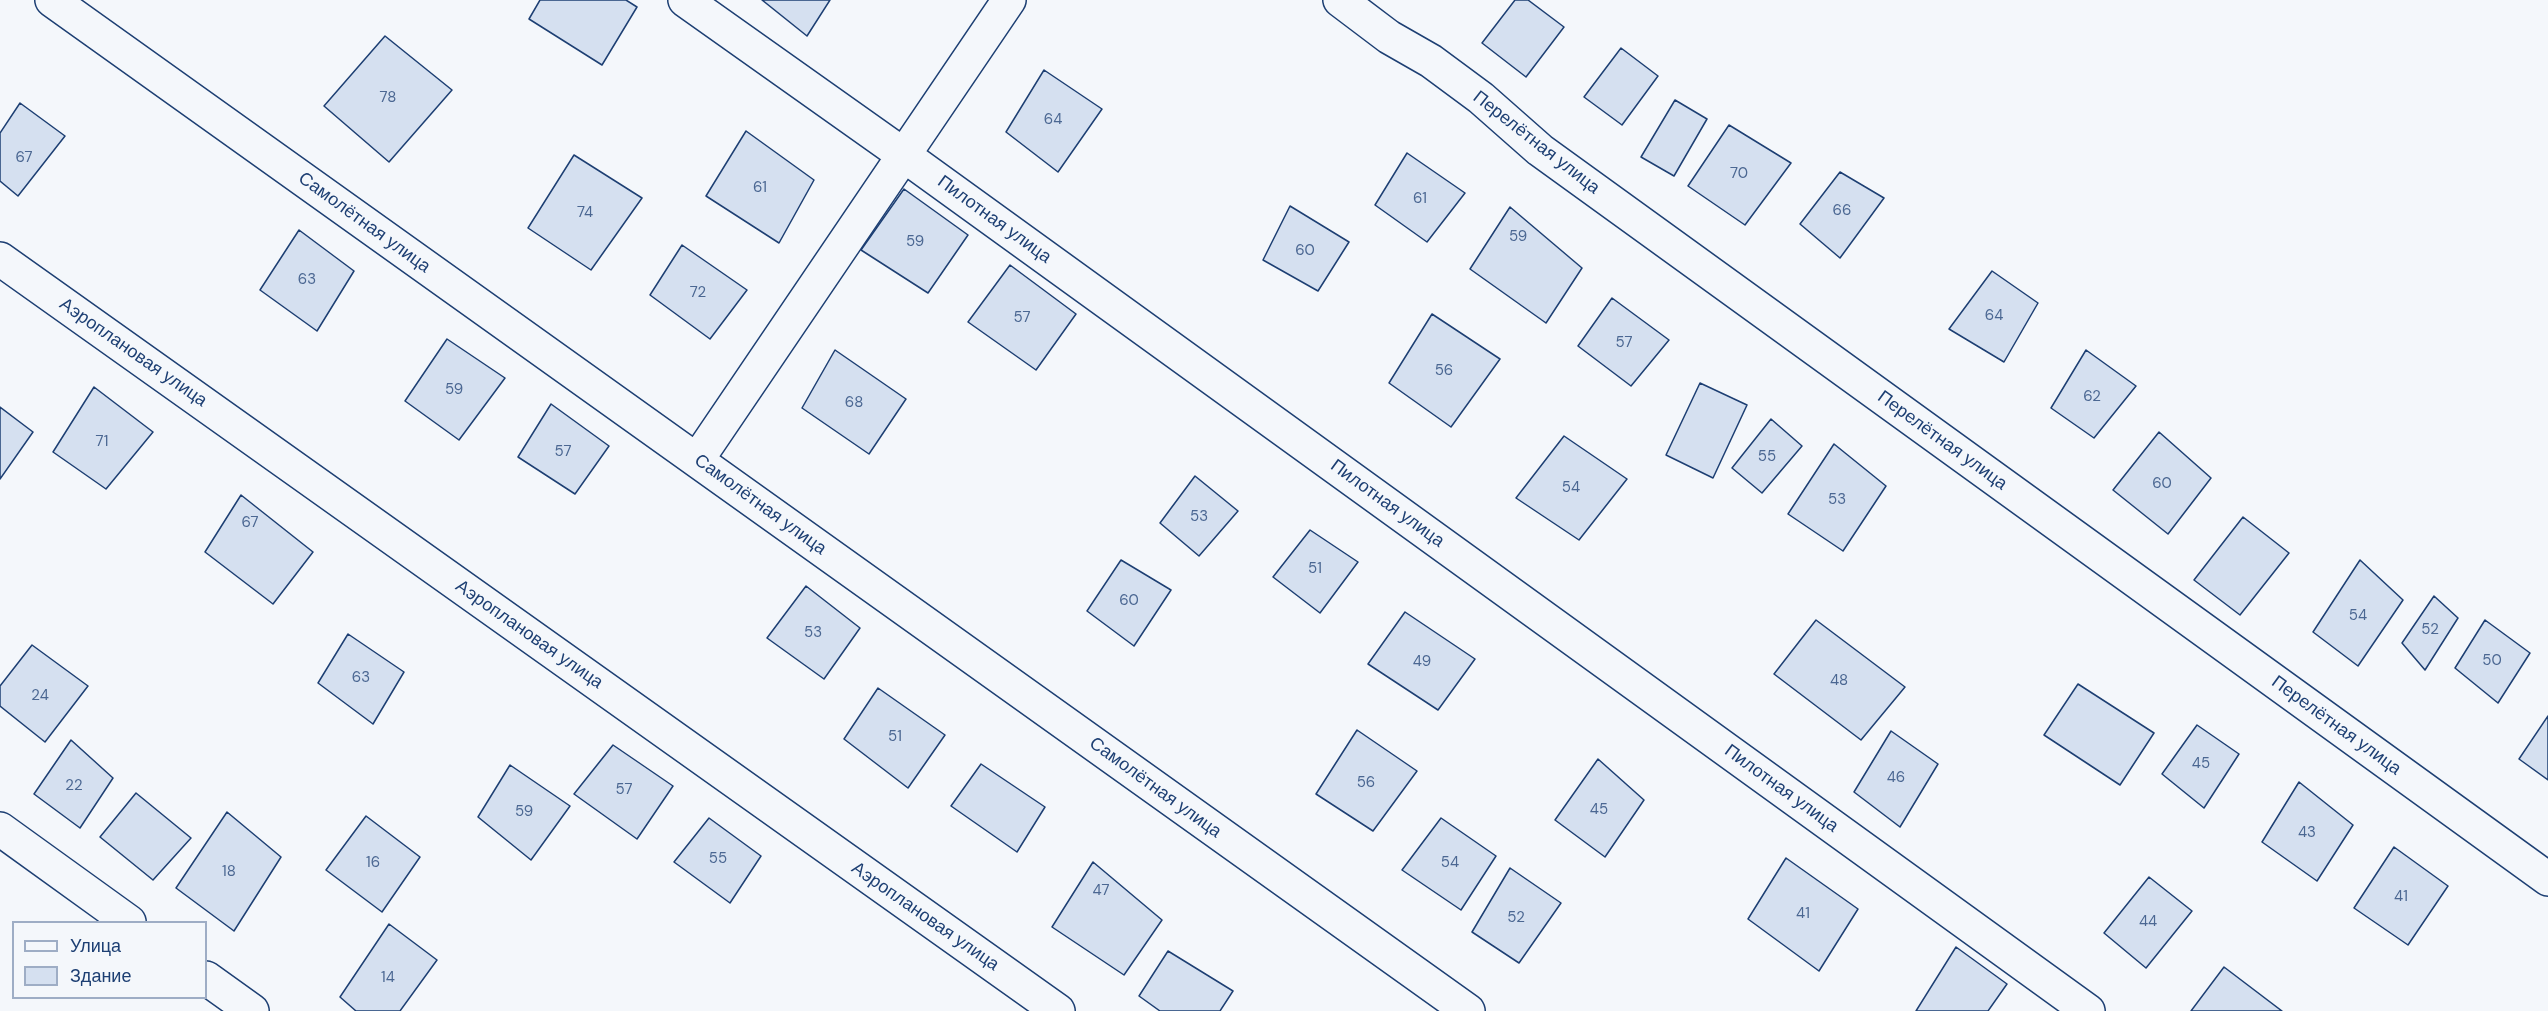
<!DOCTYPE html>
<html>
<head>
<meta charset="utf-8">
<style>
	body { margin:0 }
	#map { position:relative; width:2548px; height:1011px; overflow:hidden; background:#f4f7fb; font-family:"DM Sans",sans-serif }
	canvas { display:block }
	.legend { position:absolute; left:12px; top:921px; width:195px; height:78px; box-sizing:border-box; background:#f4f7fb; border:2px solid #9eadc5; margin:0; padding:8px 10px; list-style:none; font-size:18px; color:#1d3f73 }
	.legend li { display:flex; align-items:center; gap:12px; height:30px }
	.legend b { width:30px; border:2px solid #9eadc5 }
</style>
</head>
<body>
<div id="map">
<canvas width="2548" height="1011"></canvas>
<ul class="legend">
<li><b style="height:8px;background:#f4f7fb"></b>Улица</li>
<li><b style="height:16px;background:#d5e0f0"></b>Здание</li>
</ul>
</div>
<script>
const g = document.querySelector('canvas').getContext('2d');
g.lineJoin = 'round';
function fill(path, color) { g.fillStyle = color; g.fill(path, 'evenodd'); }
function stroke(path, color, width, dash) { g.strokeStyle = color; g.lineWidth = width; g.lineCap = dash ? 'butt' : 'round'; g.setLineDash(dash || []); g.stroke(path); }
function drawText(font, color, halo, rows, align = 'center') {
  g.font = font + ' "DM Sans",sans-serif'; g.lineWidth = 4.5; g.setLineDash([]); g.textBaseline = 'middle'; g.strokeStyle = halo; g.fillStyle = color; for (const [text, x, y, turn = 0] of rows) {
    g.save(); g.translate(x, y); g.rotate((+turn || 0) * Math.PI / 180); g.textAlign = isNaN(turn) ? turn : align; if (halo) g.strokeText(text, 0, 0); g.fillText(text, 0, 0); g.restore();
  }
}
const building = new Path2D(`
	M540,0H626L637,7L602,65L529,19Z
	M762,0H830L807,36Z
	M1515,0H1528L1564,27L1526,77L1482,43Z
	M385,36L452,90L389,162L324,106Z
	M1621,48L1658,76L1622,125L1584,97Z
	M1044,70L1102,109L1058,172L1006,132Z
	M1675,100L1707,119L1674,176L1641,157Z
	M20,103L65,136L18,196L0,181V133Z
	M1729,125L1791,163L1745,225L1688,186Z
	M746,131L814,180L779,243L706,196Z
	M1407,153L1465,193L1427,242L1375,205Z
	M574,155L642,198L591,270L528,228Z
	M1840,172L1884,198L1840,258L1800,224Z
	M904,189L968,235L928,293L861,250Z
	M1290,206L1349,242L1318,291L1263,260Z
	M1510,207L1582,268L1546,323L1470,269Z
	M299,230L354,271L317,331L260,290Z
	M682,245L747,290L710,339L650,295Z
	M1010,265L1076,314L1036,370L968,322Z
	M1992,271L2038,303L2004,362L1949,329Z
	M1612,298L1669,340L1631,386L1578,346Z
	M1432,314L1500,359L1451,427L1389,383Z
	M447,339L505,378L459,440L405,401Z
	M835,350L906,399L869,454L802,408Z
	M2086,350L2136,386L2094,438L2051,408Z
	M1700,383L1747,405L1713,478L1666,455Z
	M94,387L153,432L106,489L53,452Z
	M551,404L609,446L575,494L518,457Z
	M0,407L33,432L0,479Z
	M1771,419L1802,446L1762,493L1732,468Z
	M2159,432L2211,478L2168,534L2113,490Z
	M1564,436L1627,479L1579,540L1516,498Z
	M1834,444L1886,486L1843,551L1788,514Z
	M1195,476L1238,511L1199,556L1160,523Z
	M241,495L313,552L273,604L205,552Z
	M2243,517L2289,553L2240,615L2194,580Z
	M1310,530L1358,562L1320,613L1273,577Z
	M1121,560L1171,590L1134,646L1087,611Z
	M2360,560L2403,600L2358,666L2313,632Z
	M806,586L860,628L824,679L767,638Z
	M2434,596L2458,618L2425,670L2402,643Z
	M1405,612L1475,659L1438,710L1368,664Z
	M1816,620L1905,687L1861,740L1774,674Z
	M2485,620L2530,653L2498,703L2455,668Z
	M348,634L404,672L373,724L318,683Z
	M32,645L88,686L45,742L0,706V686Z
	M2078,684L2154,733L2120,785L2044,735Z
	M878,688L945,735L908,788L844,739Z
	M2548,716V780L2519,759Z
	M2197,725L2239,754L2204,808L2162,774Z
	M1357,730L1417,771L1373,831L1316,794Z
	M1891,731L1938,764L1900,827L1854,792Z
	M71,740L113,778L80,828L34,794Z
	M613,745L673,786L637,839L574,794Z
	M1598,759L1644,800L1605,857L1555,820Z
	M981,764L1045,807L1017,852L951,806Z
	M510,765L570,806L531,860L478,817Z
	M2299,782L2353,825L2317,881L2262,842Z
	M136,793L191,838L153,880L100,837Z
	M227,812L281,857L234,931L176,888Z
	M366,816L420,857L382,912L326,870Z
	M709,818L761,856L730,903L674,862Z
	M1441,818L1496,856L1461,910L1402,870Z
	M2394,847L2448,886L2408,945L2354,908Z
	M1786,858L1858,909L1819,971L1748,919Z
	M1093,862L1162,920L1124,975L1052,927Z
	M1510,868L1561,903L1519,963L1472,932Z
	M2149,877L2192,911L2146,968L2104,933Z
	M389,924L437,960L400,1011H356L340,997Z
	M1956,947L2007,984L1988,1011H1916Z
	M1168,951L1233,991L1220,1011H1160L1139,996Z
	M2224,967L2282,1011H2191Z`);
const minor = new Path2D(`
	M52,0L1468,1011
	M685,0L905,156L2088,1011
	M1340,0L1389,37L1431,61L1481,98L1540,150L2548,879
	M0,259L1058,1011
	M697,460L1009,0
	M0,829L129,922
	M206,978L252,1011`);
const numberNames = [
	["78",388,98],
	["64",1053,120],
	["67",24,158],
	["70",1739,174],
	["61",760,188],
	["61",1420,199],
	["66",1842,211],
	["74",585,213],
	["59",1518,237],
	["59",915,242],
	["60",1305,251],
	["63",307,280],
	["72",698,293],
	["64",1994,316],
	["57",1022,318],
	["57",1624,343],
	["56",1444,371],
	["59",454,390],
	["62",2092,397],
	["68",854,403],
	["71",102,442],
	["57",563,452],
	["55",1767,457],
	["60",2162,484],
	["54",1571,488],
	["53",1837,500],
	["53",1199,517],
	["67",250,523],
	["51",1315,569],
	["60",1129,601],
	["54",2358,616],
	["52",2430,630],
	["53",813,633],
	["50",2492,661],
	["49",1422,662],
	["63",361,678],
	["48",1839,681],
	["24",40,696],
	["51",895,737],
	["45",2201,764],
	["46",1896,778],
	["56",1366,783],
	["22",74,786],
	["57",624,790],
	["45",1599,810],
	["59",524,812],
	["43",2307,833],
	["55",718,859],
	["16",373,863],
	["54",1450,863],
	["18",229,872],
	["47",1101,891],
	["41",2401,897],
	["41",1803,914],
	["52",1516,918],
	["44",2148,922],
	["14",388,978]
];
const streetNames = [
	["Перелётная улица",1536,143,38],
	["Пилотная улица",994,220,36],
	["Самолётная улица",364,223,36],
	["Аэроплановая улица",133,353,35],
	["Перелётная улица",1942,441,36],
	["Пилотная улица",1387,504,36],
	["Самолётная улица",760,505,36],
	["Аэроплановая улица",529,635,35],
	["Перелётная улица",2336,726,36],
	["Самолётная улица",1155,788,36],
	["Пилотная улица",1781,789,36],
	["Аэроплановая улица",925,917,35]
];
fill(building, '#d5e0f0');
stroke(building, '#1d3f73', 1.5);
stroke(minor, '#1d3f73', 36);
stroke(minor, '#f4f7fb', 33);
drawText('15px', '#4b6792', null, numberNames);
drawText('18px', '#1d3f73', '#f4f7fb', streetNames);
</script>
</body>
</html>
